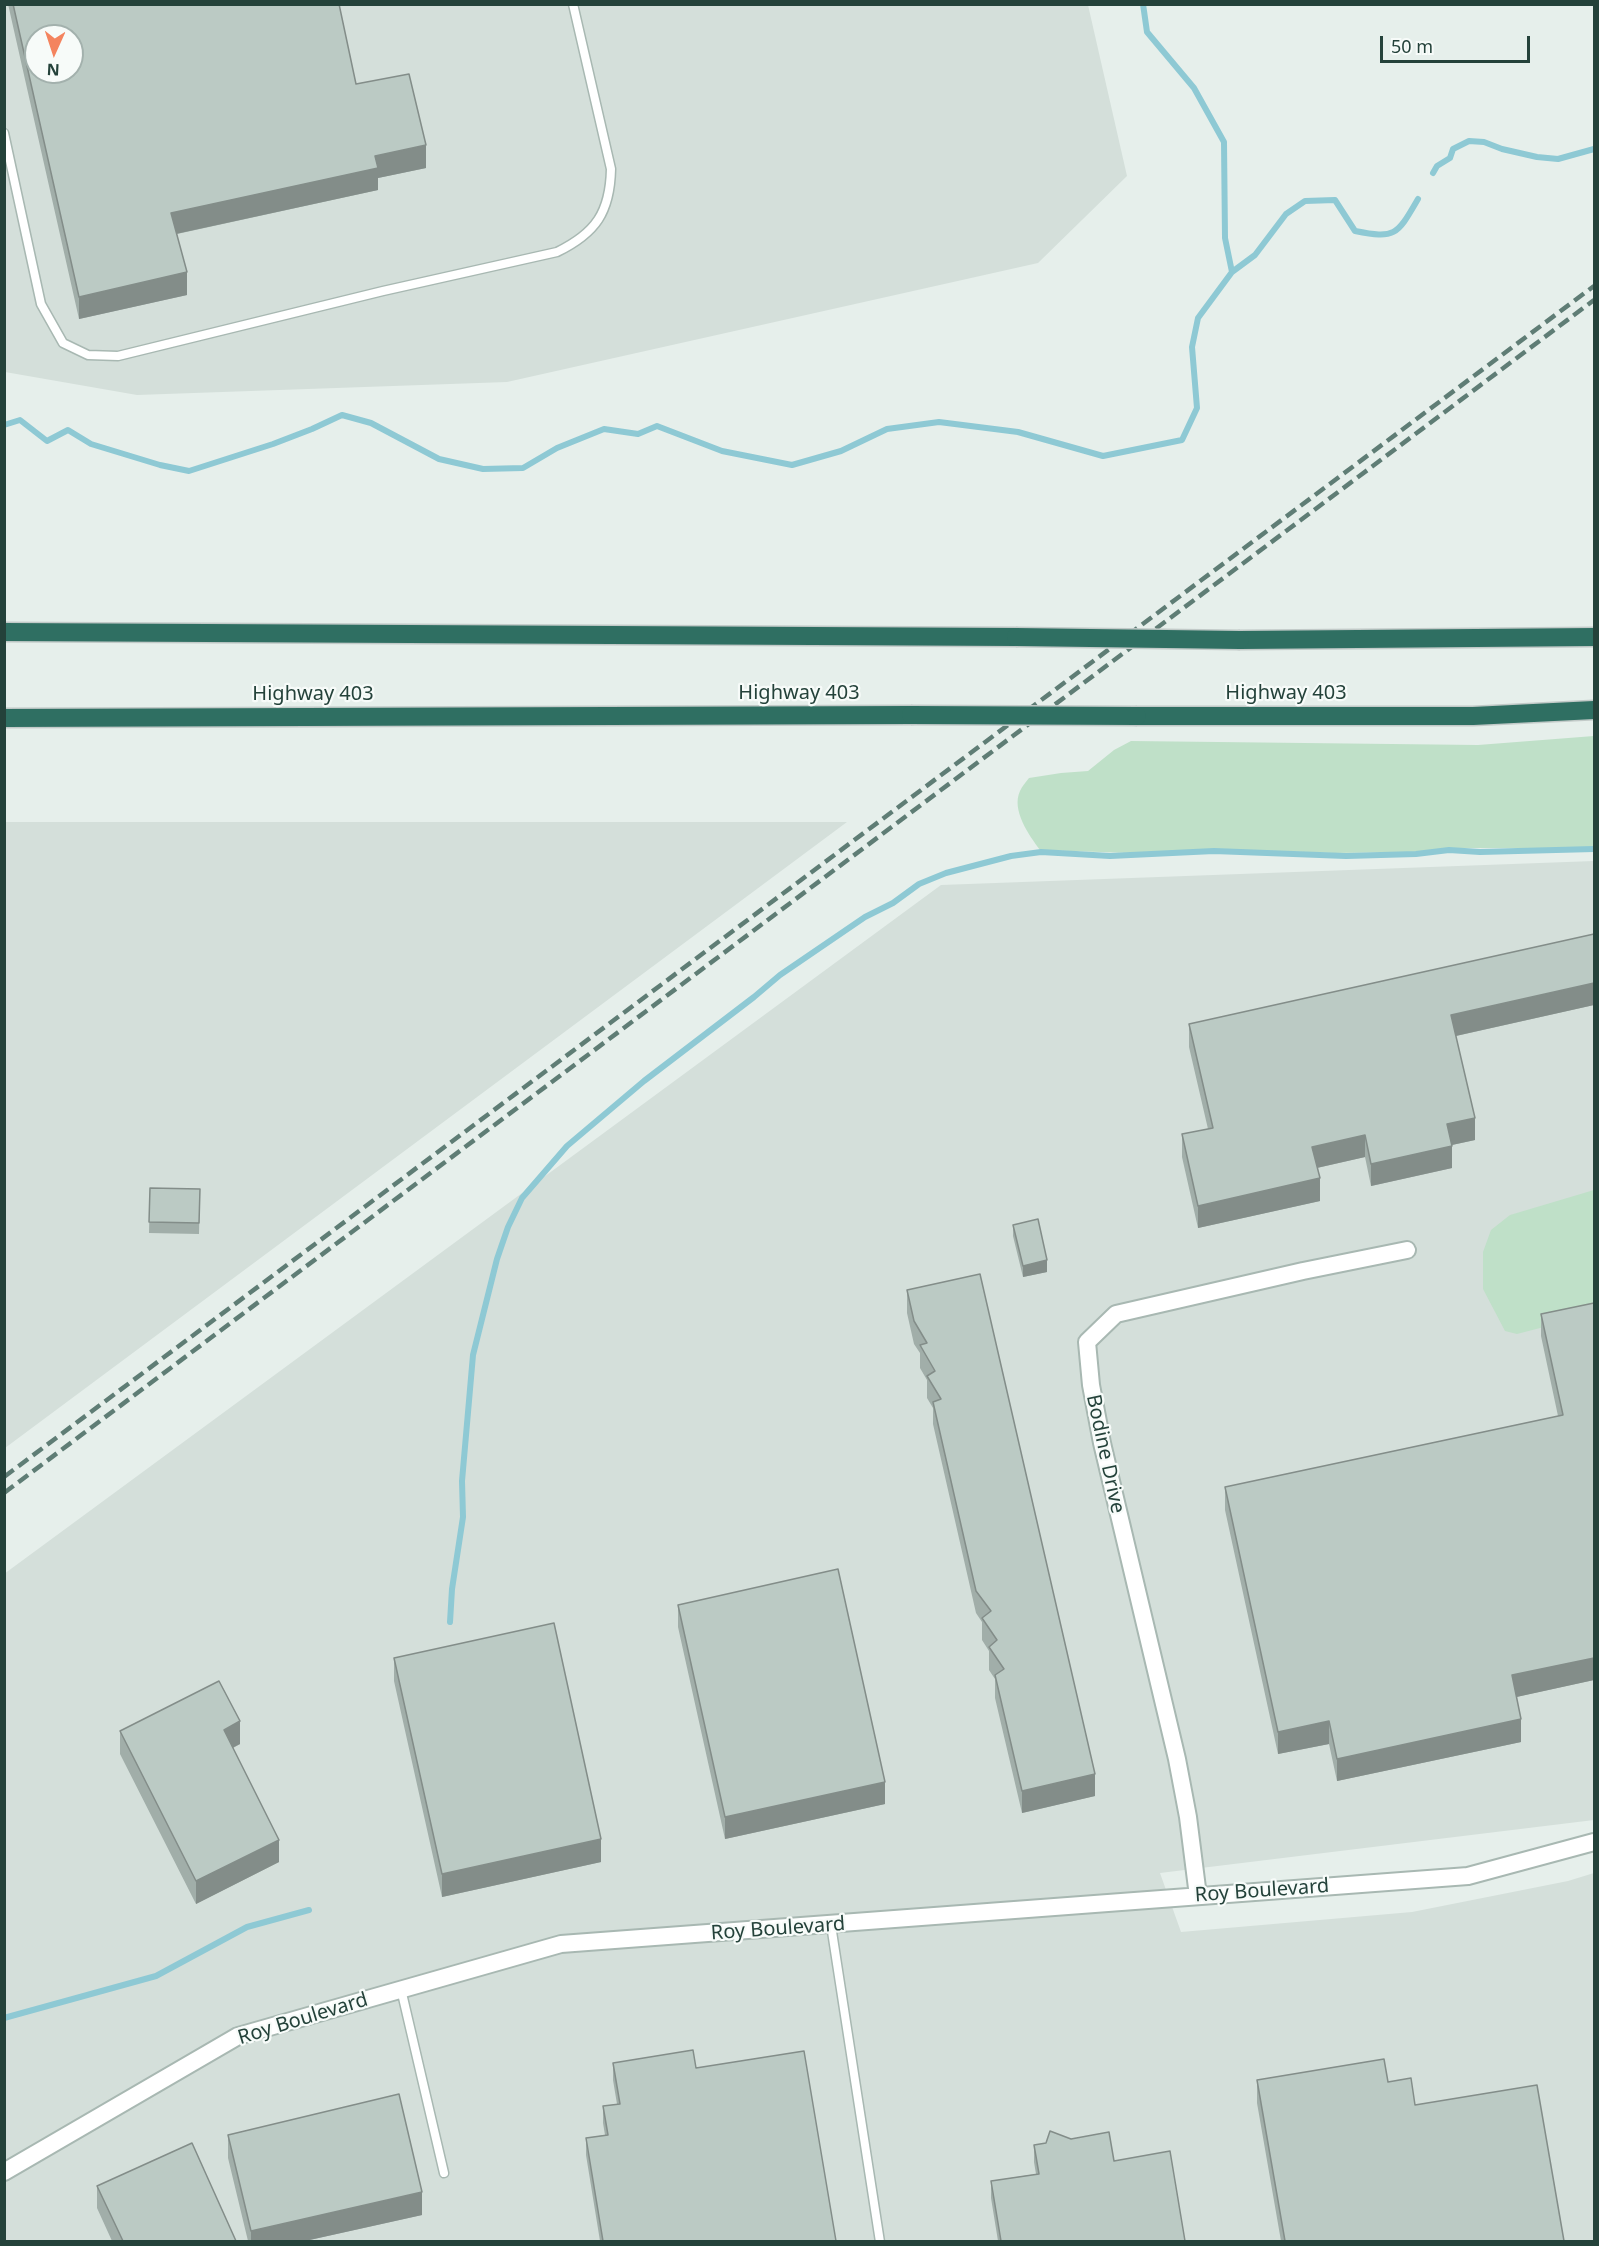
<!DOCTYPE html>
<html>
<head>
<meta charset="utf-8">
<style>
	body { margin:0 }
	#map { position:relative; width:1599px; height:2246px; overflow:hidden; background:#e6efeb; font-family:"Noto Sans",sans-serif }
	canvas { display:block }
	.frame { position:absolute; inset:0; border:6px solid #24423a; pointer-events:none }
	.north { position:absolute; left:24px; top:24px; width:60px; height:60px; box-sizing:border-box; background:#f7fbf9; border:2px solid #a3b1ad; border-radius:50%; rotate:183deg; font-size:16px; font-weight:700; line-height:24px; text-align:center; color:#24423a }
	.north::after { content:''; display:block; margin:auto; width:21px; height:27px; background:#f4845f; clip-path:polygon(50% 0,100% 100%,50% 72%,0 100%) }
	.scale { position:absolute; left:1380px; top:36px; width:150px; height:27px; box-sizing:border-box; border:3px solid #24423a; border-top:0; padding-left:8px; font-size:18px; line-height:21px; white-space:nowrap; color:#24423a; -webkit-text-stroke:4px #f7fbf9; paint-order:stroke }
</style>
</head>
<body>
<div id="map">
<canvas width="1599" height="2246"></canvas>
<div class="frame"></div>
<div class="north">N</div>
<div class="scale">50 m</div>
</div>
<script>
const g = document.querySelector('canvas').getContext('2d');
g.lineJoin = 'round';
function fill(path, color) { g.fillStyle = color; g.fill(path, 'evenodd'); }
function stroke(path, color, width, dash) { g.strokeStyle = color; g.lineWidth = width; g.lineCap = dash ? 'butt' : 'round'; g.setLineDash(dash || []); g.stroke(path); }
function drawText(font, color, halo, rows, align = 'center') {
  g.font = font + ' "Noto Sans",sans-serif'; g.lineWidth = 4.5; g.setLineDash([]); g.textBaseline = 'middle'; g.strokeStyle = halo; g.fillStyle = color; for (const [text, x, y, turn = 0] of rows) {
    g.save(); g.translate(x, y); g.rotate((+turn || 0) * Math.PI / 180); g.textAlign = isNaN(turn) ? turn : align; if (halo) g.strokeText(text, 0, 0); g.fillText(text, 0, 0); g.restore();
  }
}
const built = new Path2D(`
	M5,5H1088L1127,176L1038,263L507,382L137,395L5,372ZM36,36H72V72H36Z
	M5,822H847L5,1448Z
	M1594,861V1820L1160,1873L1181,1932L1412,1912L1568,1881L1594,1873V2241H5L4,1574L941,885Z`);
const green = new Path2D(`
	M1594,736V848H1450L1415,852L1333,853L1215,849L1131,853L1040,850C1029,835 1011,810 1020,791C1022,786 1026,782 1029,778L1061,773L1088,771L1114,750L1131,741L1478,745Z
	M1594,1190V1314L1517,1334L1505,1331L1483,1289V1252L1491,1230L1510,1215Z`);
const stream = new Path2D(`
	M1143,4L1147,32L1194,88L1224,142L1225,238L1232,272
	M1433,173L1437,166L1450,158L1453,149L1469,141L1484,142L1502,149L1537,157L1558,159L1594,149
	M4,425L20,420L47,441L68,430L91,444L160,465L189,471L273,444L312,429L342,415L371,423L439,459L483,469L523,468L557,448L604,429L638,434L657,426L722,451L792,465L841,451L887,429L939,422L1018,432L1103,456L1182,440L1197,408L1192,347L1198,318L1232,272L1255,255L1286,214L1305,201L1335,200L1355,231C1396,239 1397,235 1418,199
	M450,1622L452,1589L463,1517L462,1481L473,1355L497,1259L508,1227L522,1198L567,1146L644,1081L754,997L780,975L865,917L893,903L919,884L946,873L1011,856L1041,852L1110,856L1214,851L1346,856L1416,854L1449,850L1480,852L1594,849
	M4,2018L156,1976L247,1927L309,1910`);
const lane = new Path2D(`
	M4,133L41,304L63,343L88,355L118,356L383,291L557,252C596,233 610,212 611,169L573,4
	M831,1925L880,2242
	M401,1989L444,2173`);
const street = new Path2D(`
	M1198,1896L1188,1817L1177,1759L1102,1443L1091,1385L1087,1342L1116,1314L1303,1271L1407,1250
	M4,2172L238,2036L561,1944L1468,1876L1594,1842`);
const highway = new Path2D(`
	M4,632L1016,637
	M1240,640L1594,637
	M1137,716H1473L1594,710
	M4,718L911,715`);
const rail = new Path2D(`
	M4,1477L1594,286
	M4,1493L1594,300`);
const highwayBridge = new Path2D(`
	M1016,637L1240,640
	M911,715L1137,716`);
const wall = new Path2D(`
	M8,4H339L356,84L426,168L378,178V190L177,234L187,295L79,319Z
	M1594,1005L1456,1036L1475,1140L1452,1145V1168L1371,1186L1365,1157L1317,1168L1320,1201L1198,1228L1182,1157V1134L1208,1129L1189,1047V1024Z
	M150,1188L200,1189L199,1234L149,1233Z
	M1013,1225L1047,1272L1023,1277L1013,1236Z
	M980,1274L1095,1796L1022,1813L995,1698V1679L989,1670V1651L982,1640V1622L976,1613L933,1424V1408L927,1398V1380L920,1368V1353L914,1344L907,1313V1290Z
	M1594,1303V1680L1516,1697L1521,1742L1337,1781L1329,1744L1278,1754L1225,1510V1487L1558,1416L1541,1336V1314Z
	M678,1605L885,1804L725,1839L678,1627Z
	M394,1658L601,1862L442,1897L394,1681Z
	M120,1731L240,1744L233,1748L279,1862L196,1904L120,1754Z
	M613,2063L696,2068L836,2241H600L586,2155V2138L605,2135L603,2123V2106L617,2104L613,2080Z
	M1257,2080L1388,2082L1415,2105L1564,2241H1281L1257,2103Z
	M228,2135L422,2215L305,2241H248L228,2158Z
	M1034,2145L1114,2161L1185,2241H998L991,2198V2181L1036,2174L1034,2162Z
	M97,2186L236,2241H112L97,2208Z`);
const shadedWall = new Path2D(`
	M426,145V168L378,178V190L171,235V213L375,156Z
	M187,272V295L79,319V297Z
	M1594,983V1005L1451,1037V1015Z
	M1475,1118V1140L1447,1146V1124Z
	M1365,1135V1157L1312,1169V1147Z
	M1452,1146V1168L1371,1186V1164Z
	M1320,1178V1201L1198,1228V1206Z
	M1047,1260V1272L1023,1277V1266Z
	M1594,1658V1680L1512,1698V1675Z
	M1521,1719V1742L1337,1781V1759Z
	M240,1721V1744L224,1752V1730Z
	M1329,1721V1744L1278,1754V1732Z
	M1095,1774V1796L1022,1813V1791Z
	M885,1782V1804L725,1839V1817Z
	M601,1839V1862L442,1897V1874Z
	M279,1840V1862L196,1904V1881Z
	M422,2192V2215L305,2241H251V2231Z`);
const building = new Path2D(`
	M13,4H339L356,84L409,74L426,145L375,156L378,168L171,213L187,272L79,297ZM36,36H72V72H36Z
	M1594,934V983L1451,1015L1475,1118L1447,1124L1452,1146L1371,1164L1365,1135L1312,1147L1320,1178L1198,1206L1182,1134L1213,1128L1189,1024Z
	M150,1188L200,1189L199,1223L149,1222Z
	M1038,1219L1047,1260L1023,1266L1013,1225Z
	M980,1274L1095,1774L1022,1791L995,1675L1004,1669L989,1647L997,1640L982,1618L991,1611L976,1591L933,1402L941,1399L927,1376L935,1371L920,1345L927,1343L914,1321L907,1290Z
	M1594,1303V1658L1512,1675L1521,1719L1337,1759L1329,1721L1278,1732L1225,1487L1563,1415L1541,1314Z
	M838,1569L885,1782L725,1817L678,1605Z
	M554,1623L601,1839L442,1874L394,1658Z
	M219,1681L240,1721L224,1730L279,1840L196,1881L120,1731Z
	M693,2050L696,2068L804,2051L836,2241H603L586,2138L608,2135L603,2106L620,2104L613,2063Z
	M1384,2059L1388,2082L1411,2078L1415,2105L1537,2085L1564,2241H1285L1257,2080Z
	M399,2094L422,2192L251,2231L228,2135Z
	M1050,2131L1071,2139L1109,2132L1114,2161L1170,2151L1185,2241H1001L991,2181L1039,2174L1034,2145L1046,2143Z
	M192,2143L236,2241H123L97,2186Z`);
const streetNames = [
	["Highway 403",799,693],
	["Highway 403",1286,693],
	["Highway 403",313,694],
	["Bodine Drive",1105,1454,78],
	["Roy Boulevard",1262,1891,-4],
	["Roy Boulevard",778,1929,-4],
	["Roy Boulevard",303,2019,-17]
];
fill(built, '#d4dfda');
fill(green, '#bfe0c8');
stroke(stream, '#8ec9d4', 6);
stroke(lane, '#a8b8b2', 11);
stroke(street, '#a8b8b2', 20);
stroke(highway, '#c2cac8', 21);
stroke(lane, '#fff', 8);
stroke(street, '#fff', 16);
stroke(highway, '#2f6f62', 18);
stroke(rail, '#5f7d75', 4.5, [12, 6]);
stroke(highwayBridge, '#c2cac8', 21, []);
stroke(highwayBridge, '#2f6f62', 18);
fill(wall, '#a1aea9');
fill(shadedWall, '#838d89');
fill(building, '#bbcac4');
stroke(building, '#838d89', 1.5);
drawText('20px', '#24423a', '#f7fbf9', streetNames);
</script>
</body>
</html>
